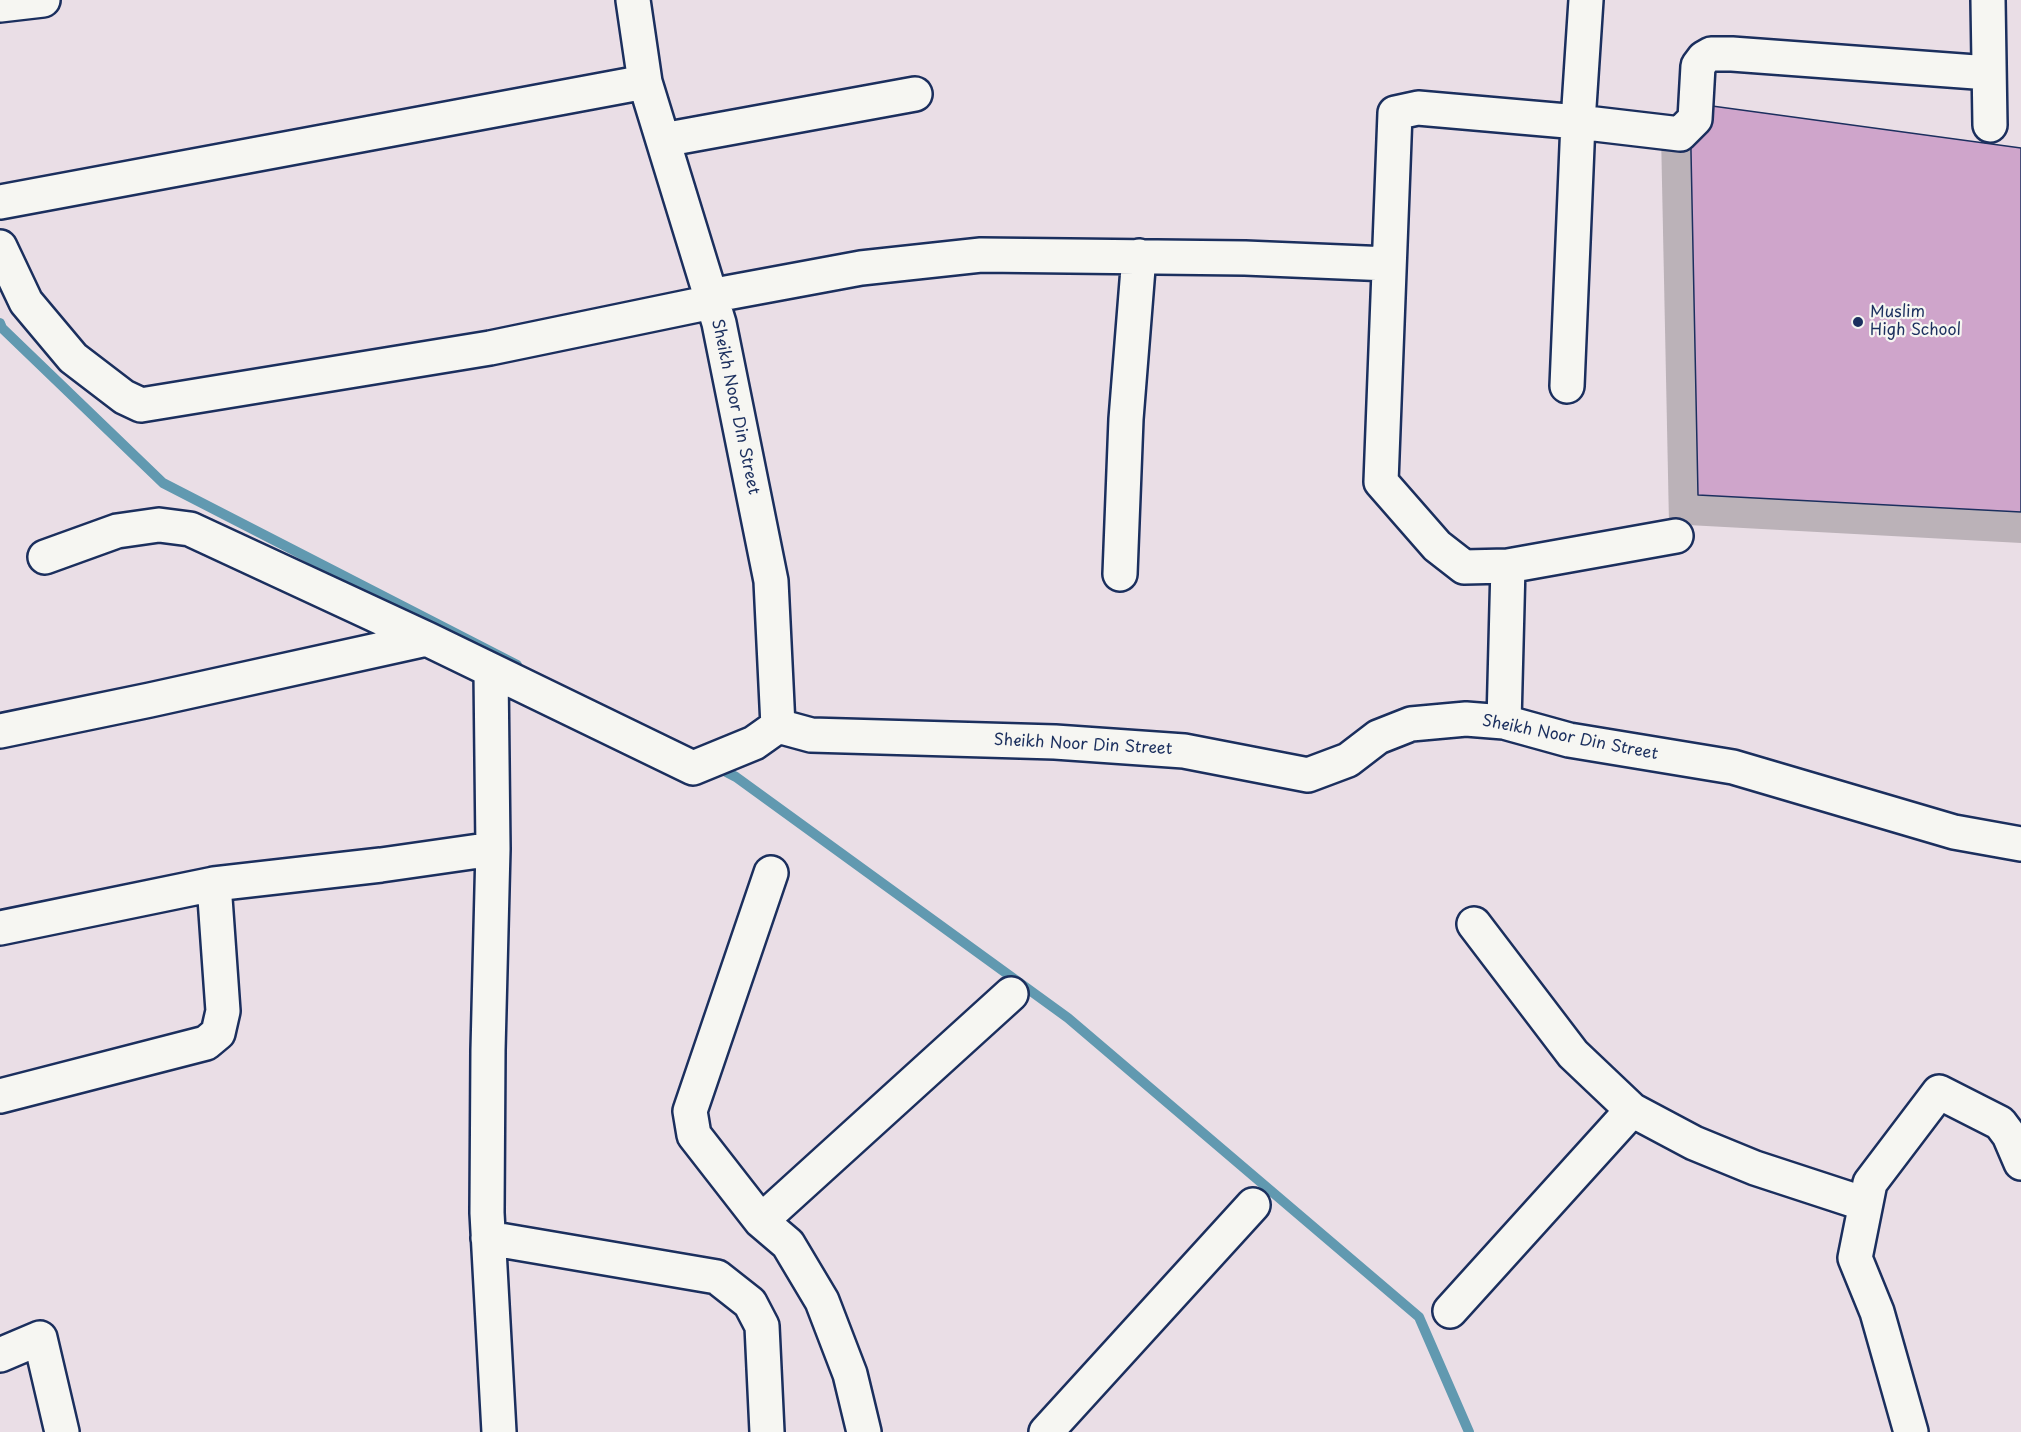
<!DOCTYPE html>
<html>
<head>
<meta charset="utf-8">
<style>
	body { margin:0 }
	canvas { display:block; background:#eadee6 }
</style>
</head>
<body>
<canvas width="2021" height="1432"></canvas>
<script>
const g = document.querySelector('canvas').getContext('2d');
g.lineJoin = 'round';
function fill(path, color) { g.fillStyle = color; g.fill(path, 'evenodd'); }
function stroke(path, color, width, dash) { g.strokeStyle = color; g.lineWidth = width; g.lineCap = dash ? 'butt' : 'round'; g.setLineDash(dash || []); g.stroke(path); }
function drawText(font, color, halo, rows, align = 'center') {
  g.font = font + ' "Playpen Sans",sans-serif'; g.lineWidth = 4.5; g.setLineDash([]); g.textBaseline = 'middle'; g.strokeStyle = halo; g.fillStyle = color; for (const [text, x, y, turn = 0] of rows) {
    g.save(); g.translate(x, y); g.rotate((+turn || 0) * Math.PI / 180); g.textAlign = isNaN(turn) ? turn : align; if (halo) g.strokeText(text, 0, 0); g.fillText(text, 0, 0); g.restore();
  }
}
const shadow = new Path2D(`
	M1661,134L2021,150V543L1669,524Z`);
const stream = new Path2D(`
	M0,323L2,328L163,483L517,665
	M715,766L736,777L1068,1018L1419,1317L1469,1432`);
const building = new Path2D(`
	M1690,103L2021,148V512L1698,495Z`);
const street = new Path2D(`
	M633,0L645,82L719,323L771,581L778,726L811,735L1055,742L1184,751L1308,775L1348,760L1378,737L1411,724L1466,719L1504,722L1569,740L1733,767L1954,832L2021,844
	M1988,0L1990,125
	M0,5L43,0
	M663,140L915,94
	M0,202L645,82
	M0,247L26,302L73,358L124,397L141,405L490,348L712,302
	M710,296L861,268L981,255L1245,258L1389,264
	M1567,386L1578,122L1586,0
	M45,557L117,531L159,525L190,529L427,639L693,768L754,743L778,726
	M1508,566L1676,536
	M1120,574L1126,419L1139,256
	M491,671L493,849L488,1050L487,1213L499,1432
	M1504,722L1508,566L1464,567L1437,546L1381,482L1395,113L1418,108L1578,122L1680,134L1695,119L1698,66L1704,58L1711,54H1732L1989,73
	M0,731L150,700L427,639
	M771,873L690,1111L694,1135L761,1221L788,1244L822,1301L850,1374L864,1432
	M1474,924L1573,1054L1632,1110L1694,1143L1755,1168L1865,1204
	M0,928L214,884L381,865L493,849
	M0,1096L206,1043L218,1033L223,1011L214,884
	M761,1221L1011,994
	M488,1238L717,1277L750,1303L762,1326L767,1432
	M1450,1311L1632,1110
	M0,1355L40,1338L62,1432
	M1046,1432L1253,1205
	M1911,1432L1877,1312L1855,1258L1870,1183L1939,1092L2000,1123L2009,1135L2021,1163`);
const markers = [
	[1858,322,6,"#1b2f5e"]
];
const poiNames = [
	["Muslim",1870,313],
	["High School",1870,331]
];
const streetNames = [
	["Sheikh Noor Din Street",735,407,78],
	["Sheikh Noor Din Street",1570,738,11],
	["Sheikh Noor Din Street",1083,745,3]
];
fill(shadow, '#0003');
stroke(stream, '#6199b0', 10);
fill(building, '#cfa5cb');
stroke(building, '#1b2f5e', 1.5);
stroke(street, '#1b2f5e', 38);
stroke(street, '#f6f6f2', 33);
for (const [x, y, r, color] of markers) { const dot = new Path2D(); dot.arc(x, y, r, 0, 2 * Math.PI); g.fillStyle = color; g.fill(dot); stroke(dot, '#f6f6f2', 2); }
drawText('16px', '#1b2f5e', '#f6f6f2', poiNames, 'left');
drawText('16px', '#1b2f5e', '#f6f6f2', streetNames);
</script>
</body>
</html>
